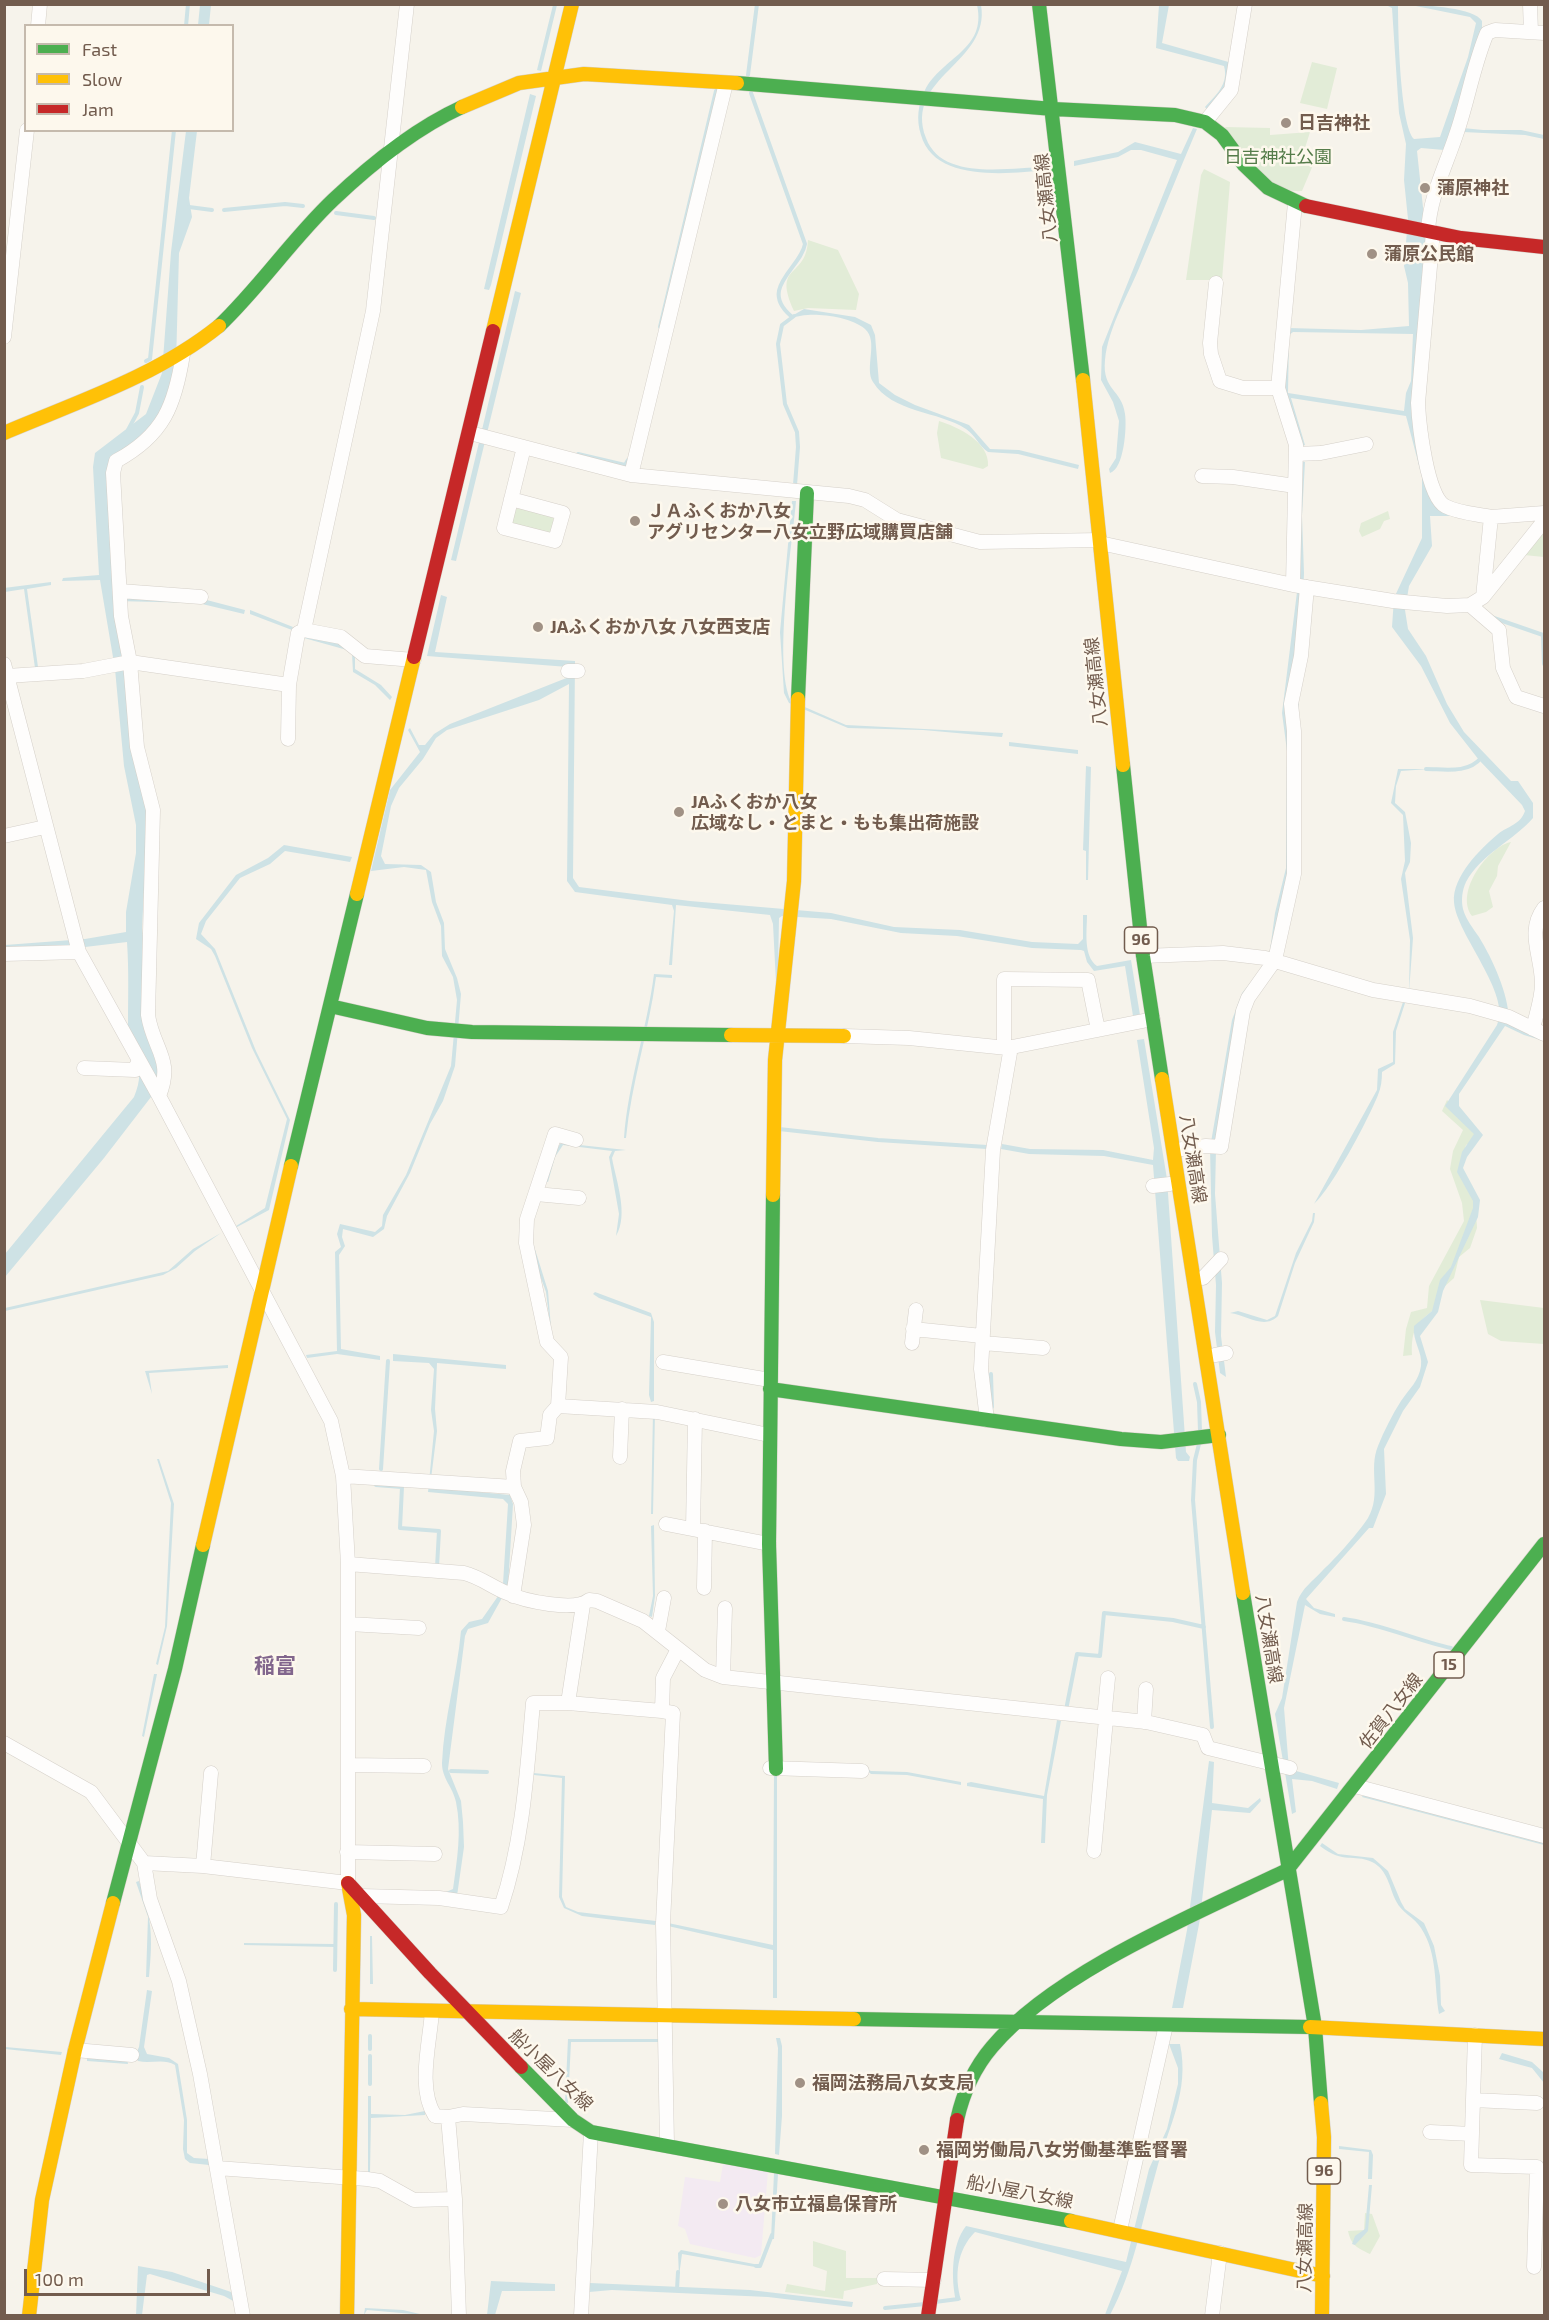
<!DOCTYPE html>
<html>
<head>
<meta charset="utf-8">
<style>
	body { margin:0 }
	#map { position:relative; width:1549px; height:2320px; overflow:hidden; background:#f6f3eb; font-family:"Exo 2",sans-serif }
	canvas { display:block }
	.frame { position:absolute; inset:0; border:6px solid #725c4e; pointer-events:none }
	.legend { position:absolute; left:24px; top:24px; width:210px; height:108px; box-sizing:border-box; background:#fdf8ed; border:2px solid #c5baad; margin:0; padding:8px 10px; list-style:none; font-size:18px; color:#725c4e }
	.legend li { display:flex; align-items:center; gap:12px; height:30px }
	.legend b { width:30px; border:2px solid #c5baad }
	.scale { position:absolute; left:24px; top:2269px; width:186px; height:27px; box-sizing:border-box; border:3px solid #725c4e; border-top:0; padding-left:8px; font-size:18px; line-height:21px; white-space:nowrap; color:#725c4e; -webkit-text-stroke:4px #fdf8ed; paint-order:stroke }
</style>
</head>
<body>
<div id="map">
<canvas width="1549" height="2320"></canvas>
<div class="frame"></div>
<ul class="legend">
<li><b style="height:8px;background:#4caf50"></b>Fast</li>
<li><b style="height:8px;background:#ffc107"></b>Slow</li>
<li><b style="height:8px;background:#c62828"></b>Jam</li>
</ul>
<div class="scale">100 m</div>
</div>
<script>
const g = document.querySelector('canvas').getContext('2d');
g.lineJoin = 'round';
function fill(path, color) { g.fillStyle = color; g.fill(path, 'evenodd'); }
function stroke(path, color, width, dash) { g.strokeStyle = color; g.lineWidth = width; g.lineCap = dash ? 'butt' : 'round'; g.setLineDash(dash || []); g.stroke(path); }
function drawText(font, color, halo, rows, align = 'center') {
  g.font = font + ' "Exo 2","Noto Sans JP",sans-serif'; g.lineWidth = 5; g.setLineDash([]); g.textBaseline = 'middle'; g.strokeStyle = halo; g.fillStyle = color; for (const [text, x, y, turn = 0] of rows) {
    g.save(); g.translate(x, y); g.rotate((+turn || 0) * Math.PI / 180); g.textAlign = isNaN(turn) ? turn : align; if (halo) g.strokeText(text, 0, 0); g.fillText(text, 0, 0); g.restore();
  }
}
const education = new Path2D(`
	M723,2164L768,2171L761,2255L755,2258L690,2244L685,2229L678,2226L685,2177L720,2182Z`);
const green = new Path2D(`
	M1312,62L1337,68L1327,109L1300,103Z
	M1225,127L1270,128V135L1310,132L1301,161L1313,165L1302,191C1267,194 1243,151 1225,127Z
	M1204,169L1230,182L1222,280H1186L1201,175Z
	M808,240L838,250L859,294L856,310L808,308L794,311C772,262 806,280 808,240Z
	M939,421C958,427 990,442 988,466L983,469L941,458L937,433Z
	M521,507L554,517L551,534L512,527L514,510Z
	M1388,511L1390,519L1384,521L1380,529L1362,537L1359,531L1361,523Z
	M1544,529V557L1524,555Z
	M1511,842L1498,866L1497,876L1489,891L1493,907L1486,912L1472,916C1454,892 1489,846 1511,842Z
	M1447,1100L1474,1126L1476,1140L1466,1145L1459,1170L1475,1193L1477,1228L1470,1248L1459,1257L1454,1278L1443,1288L1435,1309C1416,1323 1411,1330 1412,1355L1403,1356L1406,1329L1411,1312L1427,1308L1429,1286L1464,1221L1462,1203L1450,1169L1453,1151L1463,1130L1442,1111Z
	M1480,1300L1544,1308V1344L1501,1341L1488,1334Z
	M1365,2213L1372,2214L1380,2236L1370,2254C1357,2248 1351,2245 1348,2231L1364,2230Z
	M813,2241L846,2251V2278H877V2284L844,2291L843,2299L785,2292L787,2284L825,2291L827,2271L813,2266Z`);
const water = new Path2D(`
	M200,5H211L209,25H198Z
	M553,5H557L541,71L537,70Z
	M977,5H981C991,63 903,77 926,138C942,182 1011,167 1046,167L1047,170C1007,174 934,182 921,135C916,120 918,104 925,90C942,57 987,50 977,5Z
	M1159,5H1169L1162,43L1232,63L1230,84L1208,111L1205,107C1216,95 1229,84 1224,66L1156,48Z
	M1386,5H1398C1398,28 1400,125 1414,139L1440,137L1468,57L1476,23L1470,17L1411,5C1426,5 1475,8 1482,21V34L1444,150L1421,148L1417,151L1427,245L1415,414L1431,491L1458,516H1430L1432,546L1409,586L1405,610L1408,629L1426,656L1447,704L1464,732L1511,781H1518L1533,803V818C1513,841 1481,854 1466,882C1462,890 1461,901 1463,909C1466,920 1473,928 1479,937C1493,960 1508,993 1509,1019L1544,1037V1041L1524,1035L1505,1026L1459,1094V1106L1483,1135L1467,1157L1463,1168L1480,1200L1478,1217L1443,1291L1438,1312L1420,1336L1428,1362L1420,1387L1403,1411L1384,1449L1386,1494L1373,1528H1369L1306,1599L1314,1608L1335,1614V1617L1320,1614L1305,1605L1284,1708L1289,1769L1339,1783L1337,1789L1312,1781L1292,1779L1296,1812L1292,1814L1275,1714L1282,1698L1297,1602C1302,1588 1313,1581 1323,1570C1336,1558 1359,1532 1368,1518C1382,1494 1368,1470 1378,1446C1384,1431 1392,1415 1401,1401C1409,1389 1419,1381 1421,1366C1423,1352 1412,1341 1414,1326L1432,1311L1440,1280L1451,1267L1473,1208V1201L1457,1172L1462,1152L1474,1134L1445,1106L1497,1025C1512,994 1456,934 1454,902C1452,877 1480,849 1498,834C1508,826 1520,825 1525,811L1522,805L1479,760L1450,723L1421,666L1392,627L1394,598L1422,538V477L1406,416L1291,398L1305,445L1302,446L1283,396L1288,328L1361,330L1409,326L1408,283L1404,266L1408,219L1404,180L1406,144L1399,113L1392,8ZM1293,332L1413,334L1411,381L1406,393L1404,411L1288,393L1289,335Z
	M530,94L536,96L491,285L489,290L484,289Z
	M1193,128L1197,129C1178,173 1161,217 1142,261C1130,292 1108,327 1105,360C1102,391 1122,389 1125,414C1127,427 1124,469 1110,473L1109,469L1116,458L1119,421L1113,402L1101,380L1102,347L1177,160L1141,150H1131L1118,157L1074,166V161L1118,152L1135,142L1181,154Z
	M1463,128L1483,130H1521L1544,135V139L1525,135L1463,132Z
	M186,131H197L189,198L192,217L179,253L176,364L165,411L136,445L114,457L116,595L199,598L245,610L244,614L198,603L116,601L148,810L142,929L159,1080L151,1097L104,1158L5,1277V1254L134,1097C149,1062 127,1057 128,1026C128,998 129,971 127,942L85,947L5,950V945L85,939L126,932V912L136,853V825L124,766L115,669L100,580L62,581L63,578L99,575L93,467L95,453L146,414L162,373L171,252Z
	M515,291L521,293L456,561L451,560Z
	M804,309L855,317L871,325L875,335L879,383L895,395L915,405L969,425L990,449L1019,450L1079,465L1078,469L1018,454L988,452C979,446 975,435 966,429C939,411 892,413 873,382C864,368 879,341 865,329C852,318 824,314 808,315C801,315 796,318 790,317Z
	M1299,461L1305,462L1302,516L1304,573L1293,851L1279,937L1240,1010L1216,1150L1215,1194L1222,1283L1221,1336L1226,1377L1220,1373L1215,1332L1216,1285L1212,1236L1210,1148L1232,1020L1242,993L1259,972L1270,950L1275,913L1286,868L1287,751L1282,713L1297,592Z
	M792,501H796C792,546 773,665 791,701L846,725L1003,733L1002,737L923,730L848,728L789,703L784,693L780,632Z
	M51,582V585L27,589L38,667L35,668L24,589L5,592L4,588Z
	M441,595L447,597L435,652L575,661L573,878L579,887L690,901L831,913L894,927L960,930L1032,942L1078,944L1083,939V915H1087C1087,931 1083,956 1097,966L1131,960L1140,1015L1133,1016L1125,966L1094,971L1087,962L1084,951L1081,950L1032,948L957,936L901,933L831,919L782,916L779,918L778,972L776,983L773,924L770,915L676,905L672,965H669L674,911L672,905L575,892L567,881L569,684L539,700L447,730L436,738L423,759L399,788L391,806L381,856L385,864L421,865L431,872L436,902L444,923L445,949L457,978L461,994L455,1066L443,1101L430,1124L410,1173L387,1216L384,1229L373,1237L343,1229L342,1237L345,1246L339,1255L341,1349L380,1356V1360L337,1354L307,1358L306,1355L337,1351L335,1252L341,1247L337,1234L340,1224L375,1232L382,1226L383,1215L406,1175L451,1066L457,1000L453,977L442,956L441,926L432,902L426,870L404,867L371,871L390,790L420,752L408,730L410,728L419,745H425L434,734L450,724L569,677L568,667L427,656Z
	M250,610L293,627L292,630L250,614Z
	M304,634L338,642L355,653V669L381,685L392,697L390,700L375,685L353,672L352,654L347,650L304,638Z
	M1009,742L1078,750V754L1009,746Z
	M1086,766L1091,767L1088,880H1086V851L1083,850Z
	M1398,769H1429L1401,771L1396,786L1395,803L1405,812L1411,843L1410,862L1405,873L1413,938L1409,992L1410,940L1401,879L1405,861L1403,815L1391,803Z
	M284,845L352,857L350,862L285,851L270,864L240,878L206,921L201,934L215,949L256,1051L290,1120L269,1210L237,1227L236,1226L265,1208L287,1119L252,1048L215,956L211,949L196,939L199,923L236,875L268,858Z
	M654,974L672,975V978L656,977C649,1031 631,1084 626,1138H624C628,1083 647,1029 654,974Z
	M1404,999L1406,1000L1396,1031L1395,1064L1382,1072C1382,1080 1381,1088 1378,1095C1368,1120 1332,1188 1314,1204L1377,1090L1378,1069L1393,1062V1032Z
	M1144,1039L1167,1179L1186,1452L1190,1457L1189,1461H1178L1176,1458L1153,1165L1104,1156L1029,1154L1001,1149L1002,1144L1030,1149L1103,1150L1153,1160L1154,1148L1137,1040Z
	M561,1143L626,1150L615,1151L612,1158C616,1181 629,1214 616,1236L619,1214L609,1157L612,1151L563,1145L555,1157L548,1182L545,1181L555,1150Z
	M1313,1213H1315L1314,1222L1295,1263L1278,1316C1264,1330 1247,1315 1230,1313L1238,1311L1267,1320L1275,1316L1296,1253L1312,1221Z
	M221,1233L195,1251L176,1268L163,1275L5,1311V1308L168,1271L193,1249Z
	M534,1246L548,1291L552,1340L546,1292L538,1270Z
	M595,1292L651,1313L654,1322V1401L651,1402L649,1395L651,1317L599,1298L593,1294Z
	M393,1354L506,1365V1369L437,1363L435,1409L437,1431L431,1479L436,1488L510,1495L513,1504L508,1587L488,1623L468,1629L465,1636L448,1769L461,1801L463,1822L464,1847L457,1896L384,1893V1890L446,1892L453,1889C457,1860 462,1831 456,1802C453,1787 442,1779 442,1763C444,1718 457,1675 461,1631L469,1622L482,1619L503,1589L500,1586L503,1584L508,1504L503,1499L428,1492L434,1431L431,1410L434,1369L429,1363L393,1361Z
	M228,1365V1368L149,1373L152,1394L145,1371Z
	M653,1413H655L653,1514H651Z
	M157,1459H159L174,1504L167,1626L158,1665L156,1664L165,1627L171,1503Z
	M654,1525L655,1596L652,1617L649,1616L653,1596L651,1526Z
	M154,1674H157L144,1737L142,1736Z
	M1057,1720L1061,1721L1047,1795L1045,1843H1041L1043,1799L967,1786V1783L971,1782L1044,1796Z
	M1209,1761L1214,1762L1212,1803L1248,1808L1260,1798L1261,1801L1250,1813L1212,1810L1200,1919L1183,2008H1172L1187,1930Z
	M862,1766L871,1771L907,1772L961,1782V1785L907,1775L871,1774Z
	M774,1772H777V1998H773V1950L668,1926V1923L773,1945Z
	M533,1773L565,1776L562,1897L566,1907L578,1912L656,1921L655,1925L582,1916L564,1908L559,1897L562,1778L534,1775Z
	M1365,1791L1544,1840V1845L1362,1797Z
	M1322,1843L1338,1854L1373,1858L1388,1871L1401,1902L1405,1909L1424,1923L1434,1946L1440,1976L1441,2005L1445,2011L1439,2014C1434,1985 1438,1954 1421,1928C1414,1917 1402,1913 1396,1901C1389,1887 1388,1870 1372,1862C1352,1853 1345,1865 1320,1846Z
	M139,1881C152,1921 153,1935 149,1977H146L148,1917L136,1882Z
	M370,1936H372L373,1984H370Z
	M244,1943L334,1944L335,1947L244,1945Z
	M147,1990L152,1991L144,2047L147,2054L169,2058L178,2064L187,2120V2153L194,2158L209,2159V2165L190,2163L185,2159L183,2149L184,2120L175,2065C164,2058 151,2064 138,2061L135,2056L139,2047Z
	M776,2038H780L782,2046V2116L779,2155L775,2154L778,2048Z
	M568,2039H659V2042H571L568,2103H565Z
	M1169,2044H1180C1190,2092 1168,2127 1156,2172C1142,2221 1134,2270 1110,2315H1105L1106,2312L1122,2271L975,2232C957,2250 954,2276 961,2300L956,2301C951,2279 951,2245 966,2226L1126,2262L1149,2169L1167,2129L1178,2084V2068Z
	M5,2047L62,2052L61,2055L5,2049Z
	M1502,2053L1532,2062L1544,2073V2083L1532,2068L1499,2059Z
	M87,2057L127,2058L128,2064L87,2061Z
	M368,2096H371V2114L405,2115L425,2111V2115L371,2118L370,2172H368Z
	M1339,2146L1371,2150L1373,2155L1372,2179H1368L1369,2152L1339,2149Z
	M774,2173L778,2174L774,2239H771Z
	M1369,2185H1372L1368,2231L1355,2245L1352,2244L1355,2236L1365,2229Z
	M681,2250L754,2264L761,2265L759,2268L755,2267L682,2254L679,2276L678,2253Z
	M138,2266L172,2272L234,2293L237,2303L224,2296L150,2274L147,2275L142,2315L136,2316Z
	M491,2281L555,2284V2291H502L495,2315H487Z
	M590,2283L750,2290L853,2302L852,2307L768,2297L612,2290L589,2292Z
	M365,2308L403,2310L424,2315L367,2310L364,2315Z`);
const stream = new Path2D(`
	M186,26L188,4
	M748,75L757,4
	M751,93L805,244C801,268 758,288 791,316
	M189,207L212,210
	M224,210L285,204L303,206
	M336,213L374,218
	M794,316L782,325L778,344L785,404L797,432L798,447L795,485
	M660,327L716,91
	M146,361L150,359L174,130
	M128,430L137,413L142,387
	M578,454L625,465L628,460
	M1491,617L1543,635L1544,664
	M1426,769C1444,769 1468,774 1481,758
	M779,1129L878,1140L987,1147
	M991,1374L992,1407
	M1195,1384L1199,1402L1200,1431
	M1199,1444L1195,1460L1193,1500L1212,1727
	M381,1469L388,1361
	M376,1485L402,1487L400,1528L439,1531L437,1567
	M1344,1619C1381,1624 1415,1640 1451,1648
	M1066,1710L1077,1654L1100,1656L1104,1613L1173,1620L1204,1627
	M451,1771L487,1772
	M335,1970L336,1904
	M370,2049V2036
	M370,2084V2056
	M756,2266H760L772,2235
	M677,2289L678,2272
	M935,2302L958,2299L957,2296
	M885,2308L925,2304`);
const street = new Path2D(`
	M1530,4L1531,32
	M38,26L40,4
	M1205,122L1231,90L1245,4
	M1428,231C1430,196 1445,168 1456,135C1468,101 1473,66 1487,33L1495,30L1544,33
	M1433,232L1418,403C1419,424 1427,497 1445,506C1458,513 1477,514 1491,517L1483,597
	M1216,283L1210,343L1211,354L1220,381L1243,388H1278
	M4,337L27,130
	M470,433L631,475L849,496L865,500L897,520L980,542L1100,540
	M1296,454L1321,453L1366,444
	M631,475L726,83
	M1202,476L1233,477L1295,486
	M511,499L563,513L555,541L504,528L524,447
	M1491,517L1544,513
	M1100,543L1293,585L1393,601L1447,606L1470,605L1483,597L1544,521
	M1293,585L1296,445L1278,388L1295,203
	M120,591L201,597
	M1470,605L1499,630L1503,668L1516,697L1544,706
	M304,630L341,637L365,656L414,660
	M4,664L79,952L159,1096L331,1421L343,1476L348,1564V1883L203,1866L144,1863
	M568,671H578
	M7,676L83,671L130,662L289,685L298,633L304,630L373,311L407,4
	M288,739L289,685
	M4,836L45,827
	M4,954L79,952
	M1143,956L1223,953L1265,958L1373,990L1470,1006L1509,1017L1544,1034
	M1533,1029C1536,1015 1542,998 1542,984C1542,956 1526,932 1544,908
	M1098,1030L1088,980L1004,979V1041L1007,1048L1153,1019
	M844,1036L909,1038L1007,1048
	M84,1068L135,1070L138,1062
	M159,1096C174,1059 153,1049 148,1015L153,810L137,747L130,662L121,616L113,473L116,461C164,435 175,405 183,354
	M1182,1149L1206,1146L1221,1147L1243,1011L1248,998L1275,960L1294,874V731L1291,704L1301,656L1307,587
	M1153,1186L1170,1184
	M536,1194L579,1198
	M1203,1278L1221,1259
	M913,1329L982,1336
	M912,1343L916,1310
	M983,1343L1043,1348
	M1215,1355L1226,1353
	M663,1362L770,1380
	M558,1406L657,1412L769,1435
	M987,1420L981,1369L993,1150L1011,1047
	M620,1457L622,1409
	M343,1476L514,1487
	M666,1524L769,1544
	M693,1529L695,1419
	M348,1564L464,1573C480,1577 492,1587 507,1593C524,1601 575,1612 589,1600L597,1601L643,1621L705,1670L723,1677L1146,1722L1203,1735L1208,1748L1290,1768
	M704,1588L705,1531
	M513,1596L524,1525L521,1502L514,1487L513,1471L520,1441L547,1438L550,1415L558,1406L561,1357L547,1342L526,1243L527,1219L555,1134L576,1140
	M349,1624L419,1628
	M658,1631L664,1598
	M723,1677L725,1608
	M568,1703L662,1711
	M1104,1719L1108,1678
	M1144,1722L1146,1689
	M4,1743L91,1792L144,1863L150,1899L179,1981L200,2074L243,2316
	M348,1765L424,1766
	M770,1768L862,1771
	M1355,1786L1544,1836
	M1094,1851L1106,1719
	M347,1852L435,1854
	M203,1866L211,1773
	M361,1896L439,1898L501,1907C523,1842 527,1771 533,1703H568L583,1605
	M432,2011C430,2043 417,2088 435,2116L448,2117L455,2199L459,2316
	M1475,2035L1471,2165L1537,2167L1534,2267
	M75,2050L132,2055
	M1473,2100L1537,2103
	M448,2117L463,2114L573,2120
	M1430,2132L1472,2134
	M667,2145L663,1923L673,1713L662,1711L663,1678L677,1651
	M217,2168L367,2179L380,2181L414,2200L455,2199
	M1120,2230L1166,2025
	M884,2279L934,2280
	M581,2316L591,2132
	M1212,2316L1220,2253`);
const fast = new Path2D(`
	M1039,4L1083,380
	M737,83L1053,109L1175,115L1205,122L1222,135L1244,165L1268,188L1306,206
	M219,326C260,287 292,239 333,200C371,164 414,129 462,107
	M798,699L807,493
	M1123,765L1143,956L1162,1079
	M330,1006L427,1028L472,1032L731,1035
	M291,1166L357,894
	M773,1195L769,1544L776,1769
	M770,1389L1121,1439L1161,1442L1219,1435
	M1243,1593L1315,2027L1321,2103
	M1287,1870L1544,1544
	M113,1903L175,1669L203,1545
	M854,2019L1310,2027
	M521,2067L573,2120L591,2132L1071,2221
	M957,2120C963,2093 974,2068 992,2047C1055,1972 1198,1913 1287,1870`);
const slow = new Path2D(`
	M462,107L519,83L584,74L737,83
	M493,331L572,4
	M1083,380L1123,765
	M4,433C77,402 157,376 219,326
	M357,894L414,657
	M731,1035L844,1036
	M1162,1079L1243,1593
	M773,1195L775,1060L794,881L798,699
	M203,1545L291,1166
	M351,2009L854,2019
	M1310,2027L1544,2039
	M1321,2103L1324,2137L1322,2316
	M1071,2221L1323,2276
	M29,2316L42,2200L75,2050L113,1903
	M347,2316L354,1915L348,1883`);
const jam = new Path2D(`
	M1306,206L1461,238L1544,247
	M414,657L493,331
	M348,1883L430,1973L521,2067
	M928,2316L957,2120`);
const markers = [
	[1286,123,6,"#a09185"],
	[1425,188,6,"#a09185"],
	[1372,254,6,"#a09185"],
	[635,521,6,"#a09185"],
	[538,627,6,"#a09185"],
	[679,812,6,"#a09185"],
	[800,2083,6,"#a09185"],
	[924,2150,6,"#a09185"],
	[723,2204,6,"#a09185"]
];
const shields = [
	[1141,940,33],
	[1449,1665,30],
	[1324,2171,33]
];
const shieldNames = [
	["96",1141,940],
	["15",1449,1665],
	["96",1324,2171]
];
const poiNames = [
	["日吉神社",1298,123],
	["蒲原神社",1437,188],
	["蒲原公民館",1384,254],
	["ＪＡふくおか八女",647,511],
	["アグリセンター八女立野広域購買店舗",647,532],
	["JAふくおか八女 八女西支店",550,627],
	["JAふくおか八女",691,802],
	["広域なし・とまと・もも集出荷施設",691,823],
	["福岡法務局八女支局",812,2083],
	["福岡労働局八女労働基準監督署",936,2150],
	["八女市立福島保育所",735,2204]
];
const parkNames = [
	["日吉神社公園",1278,157]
];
const streetNames = [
	["八女瀬高線",1046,198,-96],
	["八女瀬高線",1096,682,-96],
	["八女瀬高線",1193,1159,81],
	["八女瀬高線",1269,1639,81],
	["佐賀八女線",1391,1711,-52],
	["船小屋八女線",551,2070,44],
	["船小屋八女線",1020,2192,11],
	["八女瀬高線",1305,2248,-89]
];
const quarterNames = [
	["稲富",275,1666]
];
fill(education, '#f3eaf2');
fill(green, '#e2ecd7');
fill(water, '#cee2e5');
stroke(stream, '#cee2e5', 4);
stroke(street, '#d5d0c9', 15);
stroke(fast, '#d6d0c9', 15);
stroke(slow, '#d6d0c9', 15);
stroke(jam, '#d6d0c9', 15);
stroke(street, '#fefdfc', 14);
stroke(fast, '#4caf50', 14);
stroke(slow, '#ffc107', 14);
stroke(jam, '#c62828', 14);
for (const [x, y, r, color] of markers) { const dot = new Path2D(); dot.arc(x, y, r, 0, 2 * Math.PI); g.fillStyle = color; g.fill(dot); stroke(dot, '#fdf8ed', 2); }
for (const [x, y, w] of shields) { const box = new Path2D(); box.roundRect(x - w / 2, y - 13, w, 26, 4.5); g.fillStyle = '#fdf8ed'; g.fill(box); stroke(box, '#725c4e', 1.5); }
drawText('bold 16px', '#725c4e', null, shieldNames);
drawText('bold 18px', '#725c4e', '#fdf8ed', poiNames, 'left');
drawText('18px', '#557c4a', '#fdf8ed', parkNames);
drawText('18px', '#725c4e', '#fdf8ed', streetNames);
drawText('bold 21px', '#82668d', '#fdf8ed', quarterNames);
</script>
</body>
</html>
